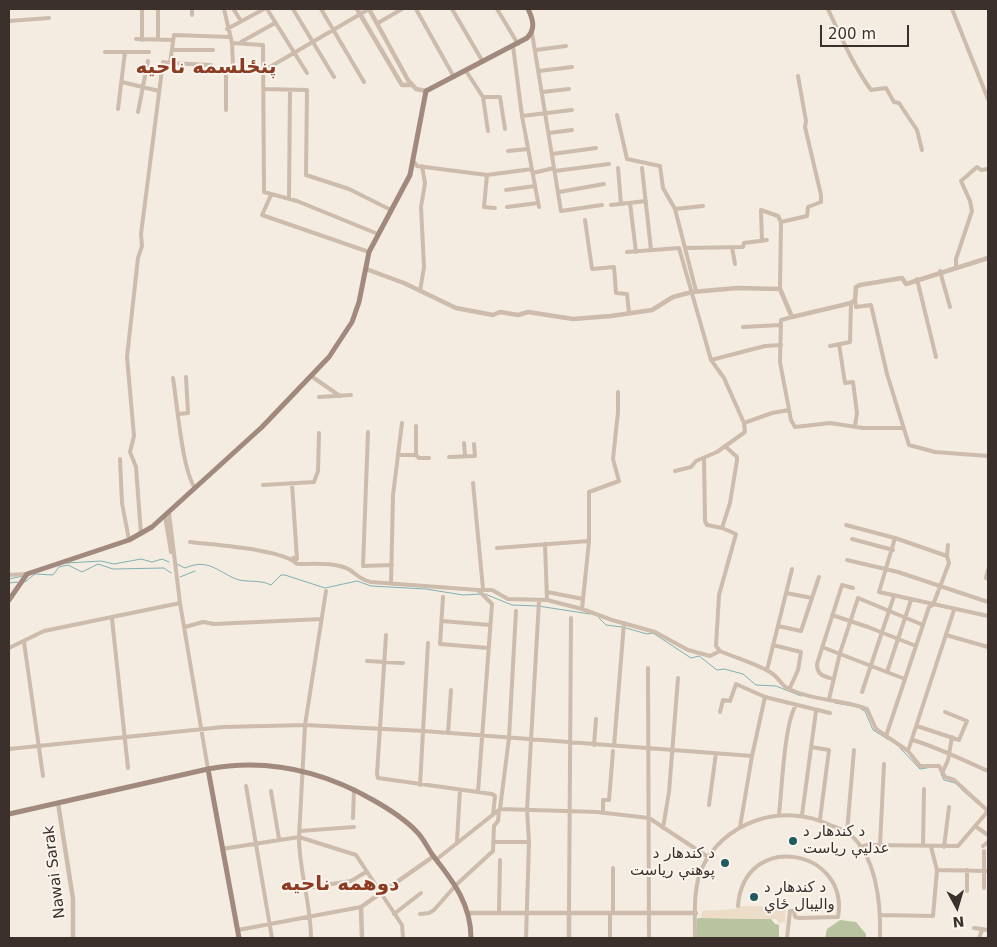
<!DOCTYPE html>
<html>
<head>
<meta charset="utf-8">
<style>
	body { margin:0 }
	#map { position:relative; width:997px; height:947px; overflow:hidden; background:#f4ebe1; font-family:"DejaVu Sans",sans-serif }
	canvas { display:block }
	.frame { position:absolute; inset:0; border:10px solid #3b302b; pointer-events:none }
	.north { position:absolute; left:932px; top:882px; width:50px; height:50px; -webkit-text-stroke:4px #fbf5ee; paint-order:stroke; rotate:174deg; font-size:14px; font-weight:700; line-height:20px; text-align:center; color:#3b302b }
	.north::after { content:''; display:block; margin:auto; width:18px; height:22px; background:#3b302b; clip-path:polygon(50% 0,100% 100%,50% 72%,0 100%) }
	.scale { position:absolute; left:820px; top:25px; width:89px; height:22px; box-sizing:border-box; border:2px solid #3b302b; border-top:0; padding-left:6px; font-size:15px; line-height:18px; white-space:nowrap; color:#3b302b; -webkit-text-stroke:4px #fbf5ee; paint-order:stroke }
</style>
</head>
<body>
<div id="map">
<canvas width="997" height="947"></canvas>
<div class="frame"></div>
<div class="north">N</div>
<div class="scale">200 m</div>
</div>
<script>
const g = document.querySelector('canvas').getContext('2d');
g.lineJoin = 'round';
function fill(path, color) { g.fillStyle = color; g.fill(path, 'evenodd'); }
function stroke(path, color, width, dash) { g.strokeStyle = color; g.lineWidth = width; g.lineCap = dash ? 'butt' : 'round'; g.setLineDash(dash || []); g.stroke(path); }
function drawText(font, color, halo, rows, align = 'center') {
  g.font = font + ' "DejaVu Sans","Noto Sans Arabic",sans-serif'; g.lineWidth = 4; g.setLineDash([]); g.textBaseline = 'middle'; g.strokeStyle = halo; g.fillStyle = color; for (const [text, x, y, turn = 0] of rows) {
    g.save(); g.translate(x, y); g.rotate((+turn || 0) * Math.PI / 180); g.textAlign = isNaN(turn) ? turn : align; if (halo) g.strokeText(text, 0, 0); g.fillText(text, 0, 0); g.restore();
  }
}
const green = new Path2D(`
	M699,918L771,919L775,924L779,925V938H697V919Z
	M840,920L856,922L866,934V938H825L827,929Z`);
const plaza = new Path2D(`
	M741,906L786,907L785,922L779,923L776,919L701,918L702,911L734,909Z`);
const stream = new Path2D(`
	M67,563L101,561L114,564L141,559L152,562L162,559L169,562
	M177,564L185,568C208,558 217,571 236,579C247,583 259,579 271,585L281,575H285L325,588L357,581L371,586L426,589L463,595L481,594
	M180,577L195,571
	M9,579L23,576
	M25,582L35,574L53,575L59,567L68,565L82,572L98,564L113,569L164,568L171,573
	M9,583L18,582
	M485,594L512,605L538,606L590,614
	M599,618L606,625L622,627
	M626,628L647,634L653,633L691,658L699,656L717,670L724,669L743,674L756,685L776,686L801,696
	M835,703L853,706
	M861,709L865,711L873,730L889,740
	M900,748L920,769L932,767
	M941,774L944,780L955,783
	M961,789L978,804`);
const minor = new Path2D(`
	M142,9V40
	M224,9L232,43L233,67L226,73V110
	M267,9L307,73
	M293,9L334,77
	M321,9L364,82
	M416,9L454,77
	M452,9L483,62
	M497,9L518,44
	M828,9C841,37 853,65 871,90L886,88L894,102L899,103L917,130L922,150
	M952,9L988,99
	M234,10L241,21
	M192,15V9
	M9,21L49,18
	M378,23L402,9
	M227,29L264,9
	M532,33L561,211L602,205
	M136,39L173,40
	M158,39V9
	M241,42L275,23
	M232,43L263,45L264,192L297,201L378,234
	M513,46L522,116L539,207
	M172,50H213
	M536,50L566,46
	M105,52H149
	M170,63L211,65
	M263,71L369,9
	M466,71L483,97H500L505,129
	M539,71L572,67
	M122,82L159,91
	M264,89L307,90L306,175L349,189L391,210
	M542,92L569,89
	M483,97L488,131
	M118,109L125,52
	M138,112L148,61
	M617,115L627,159L660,166L663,188L675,209L696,291
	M522,116L572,110
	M549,133L572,130
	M508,151L528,149
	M552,154L596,148
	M414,162L417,166L487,175L532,169
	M618,168L621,204
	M642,168L651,250
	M555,171L609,164
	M533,173L554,168
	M487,175L484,207L495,208
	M506,190L535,186
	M559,192L604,184
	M271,195L262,215L369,252
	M289,199L290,90
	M630,203L636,252
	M611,205L646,201
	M507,207L538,203
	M675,209L703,206
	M585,220L592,269L614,267L616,293L627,294L629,313
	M762,241L761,210L778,216L781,222
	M732,247L735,264
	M685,248L743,247L744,243L767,240
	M627,252L679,248L711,360L724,378L744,423L745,432L717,452L696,461L691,467L675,471
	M956,266V259L972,211L970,201L961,181L977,167L981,170L988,169
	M940,271L950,307
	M917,279L936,357
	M780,289L781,222L807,216L808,207L821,202V195L805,127L806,121L798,76
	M420,291L424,267L421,207L425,183L422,166
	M855,300L856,307L871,305L887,374L909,445L935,452L988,456
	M792,317L781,320L780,362L791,420L795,427L830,423L863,428H904
	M743,327L781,325
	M839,344L845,383L853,382L857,413L855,426
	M830,346L850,342L851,303
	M711,360L765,346L781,345
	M311,376L340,396
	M173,378C177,402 182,470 195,488
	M319,397L351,395
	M179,414L188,413L186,377
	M744,423L772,413L789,410
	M368,432L363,566L392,565
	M464,443L465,456
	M726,447L737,457V460L730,503L722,528L736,534L719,595L716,646L720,651C736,658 755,663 770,672C782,679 778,686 796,692C819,701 845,700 867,709L876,729L908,751L920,766H939L945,777L954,780L988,811
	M398,455H416L419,458H429
	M416,455V426
	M449,457L475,456L474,444
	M704,458L705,521L707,525L722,528
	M120,459L122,503L129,540
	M473,483L483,589
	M292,484L297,559L293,558
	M263,485L314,482L318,471L319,433
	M169,513L180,603L208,769
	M165,516L171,552
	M846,525L895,538L947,556
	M141,534L136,467L130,452L134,436L127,357L138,258L142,246L141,234L163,62L170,63L174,35L230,37
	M895,538L879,592L988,616
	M852,539L893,550
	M190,542C213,545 283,549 297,564C313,564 336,562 350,570C357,575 361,580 371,582L478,590L492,604L478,792
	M545,544L547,600
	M497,548L589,541
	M847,560L898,572L988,602
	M988,570L986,578L988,579
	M9,575L27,574
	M391,583L393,495L402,423
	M479,590H492L508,599L547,600L582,609L612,620L655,632L688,650L710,656L720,651
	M547,592L583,599
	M786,593L812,598
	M443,597L440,644L488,648
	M582,609L589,541V492L619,481L613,459L618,412V392
	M832,615L868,627L916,646
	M112,619L128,768
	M442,621L490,625
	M778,626L801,631L819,577
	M185,627L203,622L214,624L322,619
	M386,635L377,774L378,778L492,794L495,796L493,815
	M946,635L988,647
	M24,642L43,776
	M773,645L801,652L798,670L789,690
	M822,647L905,679
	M9,648L44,631L180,603
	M367,661L403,663
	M648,668L649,938
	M767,670L792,569
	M887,672L911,600
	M833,679C823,676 817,675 817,664L842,585L853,588
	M862,692L894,596
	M829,699L840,653L858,598L923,625
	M720,712L723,700L730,701L736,684L765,697L830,713
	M917,726L959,740L967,721L945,712
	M448,733L451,690
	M886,736L929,607L933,605L949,563L947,556L948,545
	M913,740C939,748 963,760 988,771
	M594,745L596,719
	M614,746L624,623
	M811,747L829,750L820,819
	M9,749L223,727L305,725L424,731L752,756
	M908,751L954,610
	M943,771L948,760L952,737
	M420,785L428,643
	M246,786L272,938
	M271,791L279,839
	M709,805L716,753
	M500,809L509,738L516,611
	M603,813V800H609L613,751
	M779,814C782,790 784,724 796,705
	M802,815L816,711
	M353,818L354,789
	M975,826L988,835
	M740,827L752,756L765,697
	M663,828L669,792L678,678
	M300,831L354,827
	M847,832L854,750
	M457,841L460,790
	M494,842H529
	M880,845L884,764
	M923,846L924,789
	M983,846L988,842
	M860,847L868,845L958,846L988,811
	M944,847L949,807
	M222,849L299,837L356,855L402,925L403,938
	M437,859L500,809L597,812L649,818L708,857
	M937,870L988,871
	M306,888L351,881L366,872
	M984,888V851
	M967,891V870
	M738,906C744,829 850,849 838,917L799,918L795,917L794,911H790L787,938
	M569,912L571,618
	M499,913L500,860
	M613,913V868
	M394,914L421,893
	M420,914L429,913L434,910L456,885L493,851L494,826L498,821L499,811
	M881,915L933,916L937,870L931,847
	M974,928L988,930
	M238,930L361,907
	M311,938C311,904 299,871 299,837L305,725L326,591
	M526,938L529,842L527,810L539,601
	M610,938V913
	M695,938C695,916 693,891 701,870C723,821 783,802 830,825C835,827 842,829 847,832C877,854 881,905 880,938
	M979,938L982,930`);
const tertiary = new Path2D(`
	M357,9L402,85H412
	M369,9L408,80L416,89L426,91
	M366,269L404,283L456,308L493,315L500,312L518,315L528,312L573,319L611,316L652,310L673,297L692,292L737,288L780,289L792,317L851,303L855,300L856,287L860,285L902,278L906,284L988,258
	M58,803L73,899V938
	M569,912V938
	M469,913H696
	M362,938L361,907L434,856`);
const secondary = new Path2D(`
	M9,600L27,574L129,540L152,527L262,427L329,357L352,322L359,302L369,252L410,175L426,91L527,38C536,29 533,19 528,9
	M208,769C267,758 322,771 373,800C389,809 405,819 417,832C424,839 428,849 434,857C454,882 471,905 471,938
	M9,814L208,769L239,938`);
const markers = [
	[793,841,5,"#1f5a5e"],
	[725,863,5,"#1f5a5e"],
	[754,897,5,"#1f5a5e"]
];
const poiNames = [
	["د کندهار د",803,832],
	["عدلیې رياست",803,849],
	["د کندهار د",715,854,"right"],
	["پوهنې رياست",715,871,"right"],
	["د کندهار د",764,888],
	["واليبال ځاي",764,905]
];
const streetNames = [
	["Nawai Sarak",55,872,-97]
];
const districtNames = [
	["پنځلسمه ناحیه",206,68],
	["دوهمه ناحیه",340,885]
];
fill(green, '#b8c4a0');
fill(plaza, '#ecdcc8');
stroke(stream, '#7fb0b2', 1);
stroke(minor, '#cdbbac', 4);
stroke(tertiary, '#cdbbac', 4.5);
stroke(secondary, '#a18a7d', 5);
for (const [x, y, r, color] of markers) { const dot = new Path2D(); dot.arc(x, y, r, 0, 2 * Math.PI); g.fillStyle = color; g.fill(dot); stroke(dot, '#fbf5ee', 2); }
drawText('15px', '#3b302b', '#fbf5ee', poiNames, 'left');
drawText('15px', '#3b302b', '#fbf5ee', streetNames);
drawText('bold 20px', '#8c3b22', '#fbf5ee', districtNames);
</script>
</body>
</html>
